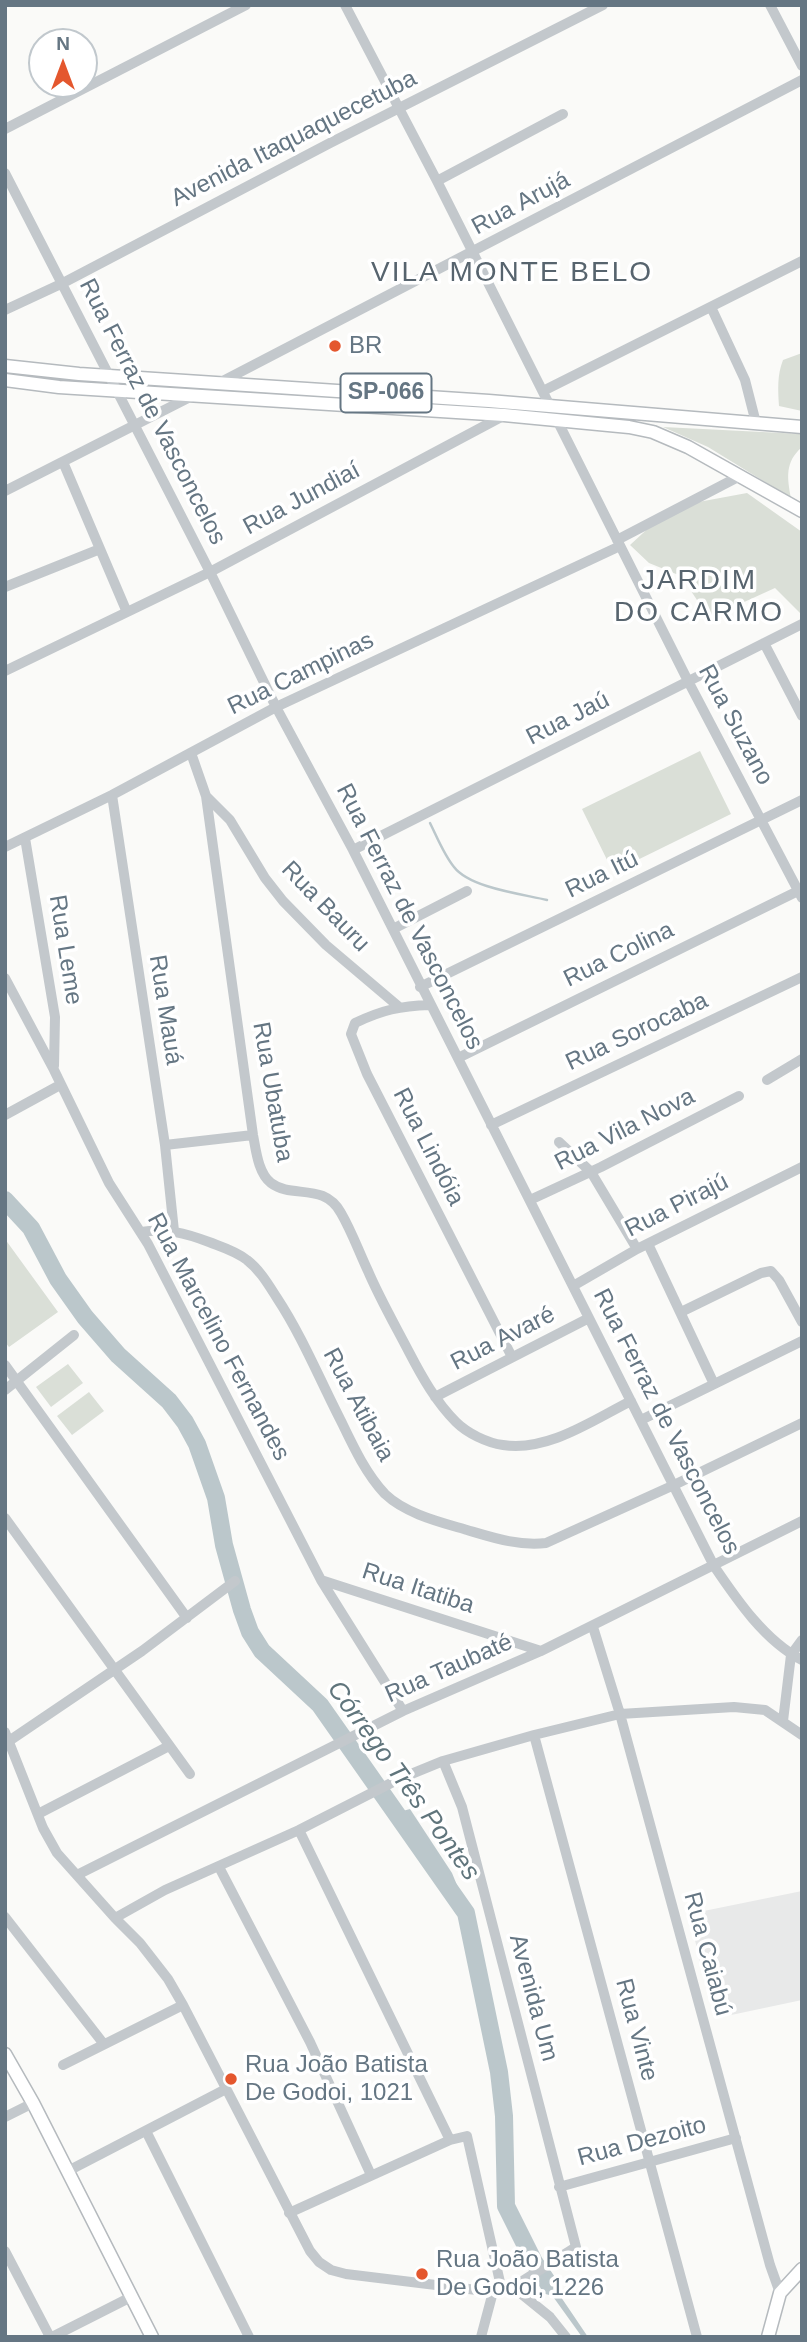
<!DOCTYPE html>
<html>
<head>
<meta charset="utf-8">
<style>
	body { margin:0 }
	#map { position:relative; width:807px; height:2342px; overflow:hidden; background:#fafaf8; font-family:Arial,sans-serif }
	canvas { display:block }
	.frame { position:absolute; inset:0; border:7px solid #657683; pointer-events:none }
	.north { position:absolute; left:28px; top:28px; width:70px; height:70px; box-sizing:border-box; background:#fff; border:2px solid #c1c8cd; border-radius:50%; rotate:0deg; font-size:19px; font-weight:700; line-height:28px; text-align:center; color:#657683 }
	.north::after { content:''; display:block; margin:auto; width:24px; height:32px; background:#e4572e; clip-path:polygon(50% 0,100% 100%,50% 72%,0 100%) }
</style>
</head>
<body>
<div id="map">
<canvas width="807" height="2342"></canvas>
<div class="frame"></div>
<div class="north">N</div>
</div>
<script>
const g = document.querySelector('canvas').getContext('2d');
g.lineJoin = 'round';
function fill(path, color) { g.fillStyle = color; g.fill(path, 'evenodd'); }
function stroke(path, color, width, dash) { g.strokeStyle = color; g.lineWidth = width; g.lineCap = dash ? 'butt' : 'round'; g.setLineDash(dash || []); g.stroke(path); }
function drawText(font, color, halo, rows, align = 'center') {
  g.font = font + ' Arial,sans-serif'; g.lineWidth = 7; g.setLineDash([]); g.textBaseline = 'middle'; g.strokeStyle = halo; g.fillStyle = color; for (const [text, x, y, turn = 0] of rows) {
    g.save(); g.translate(x, y); g.rotate((+turn || 0) * Math.PI / 180); g.textAlign = isNaN(turn) ? turn : align; if (halo) g.strokeText(text, 0, 0); g.fillText(text, 0, 0); g.restore();
  }
}
const built = new Path2D(`
	M802,1891V2000L717,2018L705,1984L689,1914Z`);
const green = new Path2D(`
	M802,353V411L779,406C778,390 777,375 783,360Z
	M663,427L802,434V447C785,462 787,477 791,498L708,447Z
	M747,493L802,532L800,613L775,588L709,618L681,576L649,563L630,545L655,522L693,503Z
	M700,751L731,814L613,872L582,809Z
	M5,1239L58,1312L9,1347L5,1342Z
	M68,1364L83,1383L51,1407L36,1387Z
	M89,1392L104,1411L72,1435L57,1416Z`);
const water = new Path2D(`
	M410,1809L452,1873L475,1929L485,1975H480L471,1925L447,1875L399,1812Z
	M542,2269L588,2337H582L536,2273Z`);
const stream = new Path2D(`
	M430,823C437,837 444,855 454,867C470,888 522,894 547,900`);
const river = new Path2D(`
	M5,1200L31,1228L58,1279L85,1317L118,1355L169,1401L185,1422L197,1444L216,1498L224,1545L242,1610L250,1632L262,1651L320,1705L466,1913L499,2072L504,2116L506,2206L534,2262L550,2286`);
const minor = new Path2D(`
	M345,5L437,181L550,406
	M770,5L802,66
	M5,129L246,5
	M5,173L210,572L276,707L353,850L714,1566C737,1600 765,1641 802,1660
	M437,181L563,114
	M711,307L745,380L756,423
	M5,310L63,283L330,143L603,5
	M221,382L802,80
	M543,391L802,261
	M557,420L688,681L802,898
	M63,462L126,610
	M5,491L192,396
	M617,540L738,477
	M5,587L100,549
	M764,643L802,716
	M5,671L210,572L503,416
	M191,753L206,796L253,1135C256,1150 258,1173 271,1183C292,1199 324,1182 341,1213C352,1232 359,1252 368,1271C380,1299 395,1325 409,1352C422,1377 436,1402 456,1422C467,1433 487,1443 503,1445C548,1452 593,1420 631,1401
	M112,795L165,1145L174,1231
	M206,796L230,820L265,878L283,901L326,945L398,1006
	M25,838L55,1017L54,1066
	M5,847L112,795L276,707L620,546
	M353,850L802,624
	M393,929L467,891
	M5,978L54,1070L109,1183L148,1244L321,1580L403,1711
	M420,987L802,800
	M430,1005C400,1006 382,1010 355,1023L351,1034L367,1074L512,1357
	M458,1058L798,891
	M767,1080L802,1059
	M5,1115L60,1085
	M491,1125L802,977
	M559,1142L591,1172L637,1249
	M165,1145L253,1135
	M530,1200L601,1167L739,1096
	M141,1232C166,1228 185,1233 209,1242C222,1247 236,1251 247,1260C260,1270 268,1284 277,1298C302,1336 320,1380 341,1421C353,1446 366,1474 385,1494C406,1514 440,1522 467,1530C494,1538 518,1546 546,1543L674,1485L802,1423
	M648,1244L714,1384
	M573,1286L637,1249L802,1167
	M681,1312L761,1273L771,1271L779,1280L802,1322
	M5,1365L187,1618
	M5,1390L74,1335
	M435,1397L589,1318
	M641,1420L802,1341
	M5,1518L190,1774
	M321,1580L541,1651
	M593,1627L620,1714L770,2265L780,2293
	M783,1721L791,1655L802,1640
	M5,1732L43,1828L57,1853L115,1918L140,1943L168,1979L183,2005L310,2251L319,2262L331,2270L346,2274L493,2292L513,2287L576,2247L462,1807L443,1761
	M534,1735L697,2337
	M9,1741L142,1651L235,1581
	M38,1814L169,1746
	M299,1830L450,2140
	M219,1867L310,2042L371,2175
	M77,1875L403,1711L541,1651L802,1521
	M5,1917L103,2043
	M115,1918L165,1890L299,1830L399,1779L443,1761L534,1735L620,1714L734,1707L765,1710L802,1735
	M63,2065L183,2005
	M5,2117L33,2103
	M146,2131L249,2337
	M68,2171L226,2089
	M559,2187L736,2138
	M289,2213L450,2140L467,2136L502,2291
	M5,2251L50,2337
	M513,2287L550,2317L566,2337
	M52,2337L131,2297
	M481,2337L493,2292`);
const major = new Path2D(`
	M5,366L79,374L489,401L802,427
	M5,380L59,387L504,415L629,427L653,432L688,447L802,511
	M5,2054L33,2103L152,2337
	M768,2337L780,2293L802,2269`);
const markers = [
	[335,346,7,"#e4572e"],
	[231,2079,7,"#e4572e"],
	[422,2274,7,"#e4572e"]
];
const shields = [
	[386,393,91]
];
const shieldNames = [
	["SP-066",386,393]
];
const streetNames = [
	["Avenida Itaquaquecetuba",294,139,-27],
	["Rua Arujá",521,204,-28],
	["Rua Ferraz de Vasconcelos",152,412,63],
	["Rua Jundiaí",302,499,-28],
	["Rua Campinas",301,674,-26],
	["Rua Jaú",568,719,-27],
	["Rua Suzano",735,725,62],
	["Rua Itú",602,875,-26],
	["Rua Bauru",325,907,46],
	["Rua Ferraz de Vasconcelos",409,917,63],
	["Rua Leme",65,950,81],
	["Rua Colina",619,955,-26],
	["Rua Mauá",165,1010,81],
	["Rua Sorocaba",637,1032,-25],
	["Rua Ubatuba",272,1092,80],
	["Rua Vila Nova",625,1130,-27],
	["Rua Lindóia",428,1147,63],
	["Rua Pirajú",677,1206,-27],
	["Rua Marcelino Fernandes",218,1337,62],
	["Rua Avaré",503,1339,-27],
	["Rua Atibaia",358,1405,62],
	["Rua Ferraz de Vasconcelos",666,1422,63],
	["Rua Itatiba",418,1589,18],
	["Rua Taubaté",449,1669,-24],
	["Rua Caiabú",707,1954,75],
	["Avenida Um",533,1998,75],
	["Rua Vinte",636,2030,75],
	["Rua Dezoito",642,2142,-15]
];
const poiNames = [
	["BR",349,346],
	["Rua João Batista",245,2065],
	["De Godoi, 1021",245,2093],
	["Rua João Batista",436,2260],
	["De Godoi, 1226",436,2288]
];
const waterNames = [
	["Córrego Três Pontes",403,1781,54]
];
const quarterNames = [
	["VILA MONTE BELO",512,273],
	["JARDIM",699,581],
	["DO CARMO",699,613]
];
fill(built, '#e8e9e9');
fill(green, '#dadfd7');
fill(water, '#bbc7cb');
stroke(stream, '#bbc7cb', 2.5);
stroke(river, '#bbc7cb', 18);
stroke(major, '#b5babe', 15);
stroke(minor, '#c3c8cc', 10);
stroke(major, '#fff', 12);
for (const [x, y, r, color] of markers) { const dot = new Path2D(); dot.arc(x, y, r, 0, 2 * Math.PI); g.fillStyle = color; g.fill(dot); stroke(dot, '#fff', 2.5); }
for (const [x, y, w] of shields) { const box = new Path2D(); box.roundRect(x - w / 2, y - 19.5, w, 39, 5); g.fillStyle = '#fff'; g.fill(box); stroke(box, '#657683', 2); }
drawText('bold 23px', '#657683', null, shieldNames);
drawText('24px', '#657683', '#fff', streetNames);
drawText('24px', '#657683', '#fff', poiNames, 'left');
drawText('italic 26px', '#60757c', '#fff', waterNames);
g.letterSpacing = '2px';
drawText('28px', '#57646e', '#fff', quarterNames);
g.letterSpacing = '0px';
</script>
</body>
</html>
